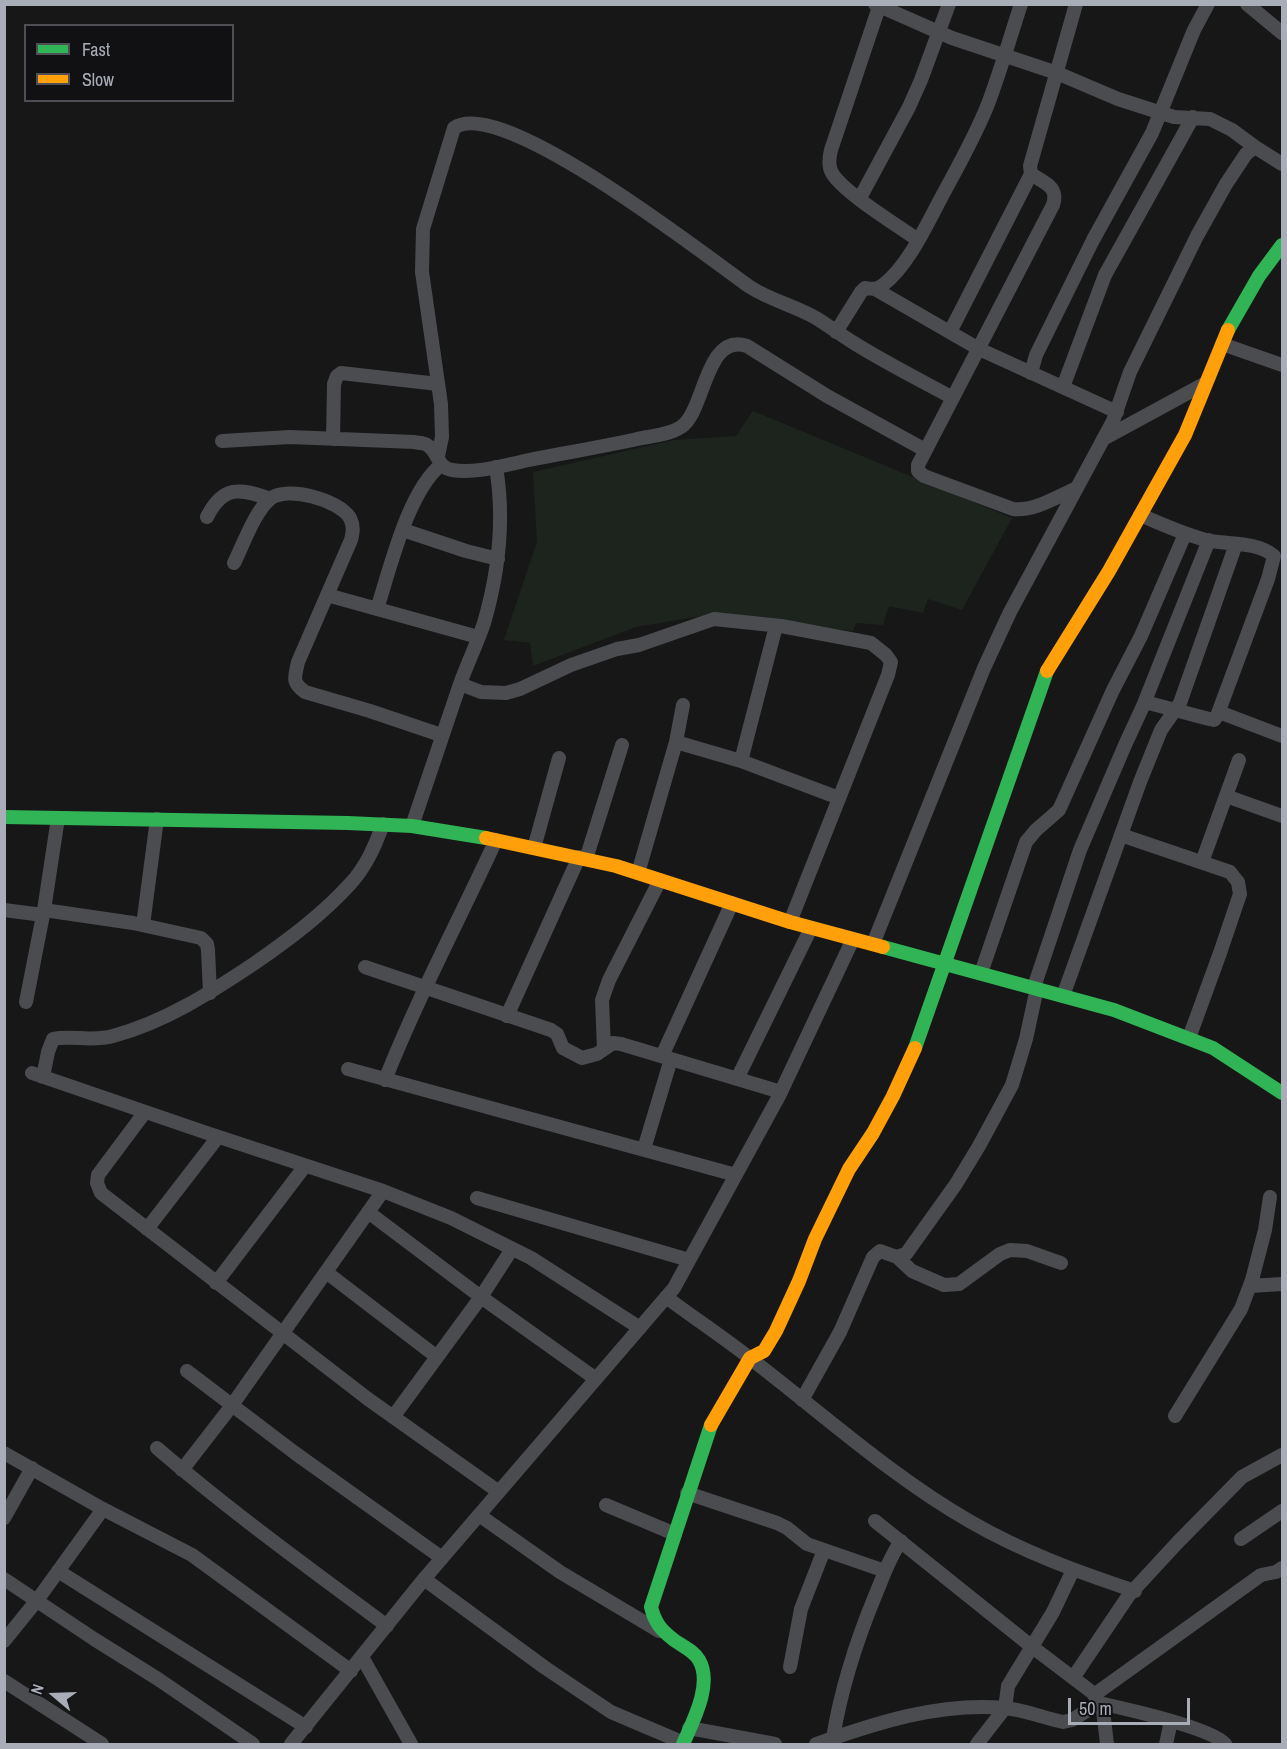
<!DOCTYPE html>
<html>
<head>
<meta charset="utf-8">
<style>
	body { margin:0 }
	#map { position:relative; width:1287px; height:1749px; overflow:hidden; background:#171717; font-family:"Archivo Narrow",sans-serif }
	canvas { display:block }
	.frame { position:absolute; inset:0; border:6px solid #a8adb8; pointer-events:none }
	.legend { position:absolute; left:24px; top:24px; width:210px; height:78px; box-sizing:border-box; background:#111113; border:2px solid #4d4f55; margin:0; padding:8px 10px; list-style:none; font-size:18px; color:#a8adb8 }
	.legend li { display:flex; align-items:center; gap:12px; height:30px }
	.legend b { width:30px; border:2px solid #4d4f55 }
	.north { position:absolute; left:24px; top:1665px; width:60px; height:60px; -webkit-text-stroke:4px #111113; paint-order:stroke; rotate:289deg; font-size:16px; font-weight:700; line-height:24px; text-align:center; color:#a8adb8 }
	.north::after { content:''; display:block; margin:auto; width:21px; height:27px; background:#a8adb8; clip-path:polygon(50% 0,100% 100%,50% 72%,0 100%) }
	.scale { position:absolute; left:1068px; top:1698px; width:122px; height:27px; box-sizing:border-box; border:3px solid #a8adb8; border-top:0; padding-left:8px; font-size:18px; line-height:21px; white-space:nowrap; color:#a8adb8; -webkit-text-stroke:4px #111113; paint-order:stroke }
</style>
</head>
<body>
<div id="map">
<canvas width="1287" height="1749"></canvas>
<div class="frame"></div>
<ul class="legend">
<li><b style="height:8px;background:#30b455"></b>Fast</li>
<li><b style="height:8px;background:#ff9f0a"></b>Slow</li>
</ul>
<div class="north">N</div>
<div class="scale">50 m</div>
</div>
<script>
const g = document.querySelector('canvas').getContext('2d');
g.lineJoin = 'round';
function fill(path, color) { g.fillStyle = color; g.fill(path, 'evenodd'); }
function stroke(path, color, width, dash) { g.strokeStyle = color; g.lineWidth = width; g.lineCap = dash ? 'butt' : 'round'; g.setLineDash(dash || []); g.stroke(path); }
const green = new Path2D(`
	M753,411L1012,518L962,610L928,599L923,613L889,606L883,625L856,623L853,631L713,614L636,627L533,666L530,643L504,640L537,542L533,472L674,440L736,436Z`);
const street = new Path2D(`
	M880,4L831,150C829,158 828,166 832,173C844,193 897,225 918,240
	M1076,4L1030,166L1031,174C1045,183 1059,187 1053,205L918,465V471L924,476L1013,509C1034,512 1058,496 1077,488
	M1247,4L1282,33
	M1255,147L1282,164
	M860,198L909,107L921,80L949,4
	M875,289L979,349L1117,412
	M836,332L861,292L865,288C872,289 877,290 883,285C908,266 926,226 941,198C957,168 975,137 988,104C1000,72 1010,38 1021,4
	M950,332L1031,174
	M1222,344L1282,365
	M1031,373L1036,355L1093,240L1152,133L1194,30L1208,4
	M1063,387L1105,275L1193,117
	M333,439L334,384L337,376L341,373L438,384
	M1103,439L1206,383
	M222,441L290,437L414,442C418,443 424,443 427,445C439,452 437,468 452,470C476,474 505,465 529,460C565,453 601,447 637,439C651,436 669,435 681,427C705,412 705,332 747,346L827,396L925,450
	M438,456L442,437L441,404L422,272L423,229L454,128C500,94 706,256 750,287C770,300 795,306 816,318C829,326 841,335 854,343C886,363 920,380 953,398
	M1140,515C1162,524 1183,534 1206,540C1227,545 1257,541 1274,556L1268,579L1217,716L1214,720L1209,719L1145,702
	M207,517C223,485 240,488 270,499
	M403,530L466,551L498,559
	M234,563C243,545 255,511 270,499C287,485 339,500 350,518C354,526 353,532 351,540L298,662C295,677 291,682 305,692L370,711L441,735
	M327,595L478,637
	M377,609C390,569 408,491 441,465
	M460,684C467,664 477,644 484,623C499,571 505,520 496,467
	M1219,712L1282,736
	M676,742L741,761L839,798
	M741,761L776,626
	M1226,796L1282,816
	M412,826L460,684L481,692L506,693L520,689L571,665L617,649L639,645L714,619L781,626L871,643L886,655L891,662L888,675L790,922
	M1121,835L1230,872L1238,882L1240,894L1220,953L1189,1038
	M534,848L559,758
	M586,859L622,745
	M1202,862L1239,760
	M638,873L676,742L683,705
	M4,910L43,915
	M44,910L133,923L201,938L207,944L208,950L210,993
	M143,925L157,819
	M873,944L984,668L1010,612L1113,421L1130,372L1197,236L1226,184L1246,154L1255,147L1232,130L1210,119L1174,117L1118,99L1057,73L952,38L875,4
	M365,967L551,1030L557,1034L563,1048L582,1058L597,1054L613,1043L621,1044L781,1092
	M981,973L1026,842L1036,830L1059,810L1113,690L1141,636L1185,534
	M1034,987L1080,850L1125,745L1143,706L1209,540
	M1063,996L1140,782L1161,730L1180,703L1236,544
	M26,1002L44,910L58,818
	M507,1016L579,857
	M604,1049L602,1000L609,980L660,880
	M662,1056L732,903
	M348,1069L736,1175
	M32,1073L207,1133L383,1191L451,1218L531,1258L640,1328
	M43,1077L48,1052L53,1039C72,1035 92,1042 113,1036C165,1022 210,993 255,963C288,940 322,915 350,884C366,867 375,846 383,824
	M737,1079L811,928
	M385,1080C418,997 459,920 496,840
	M145,1112L98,1175L97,1183L101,1193L368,1399L499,1492
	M644,1149L671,1059
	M477,1198L689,1260
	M368,1212L481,1297L596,1379
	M147,1229L218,1137
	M897,1257L912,1271L944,1285L959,1284L1000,1254L1010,1250L1027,1251L1061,1263
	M326,1272L437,1357
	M216,1283L305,1166
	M1250,1286L1282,1284
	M666,1297C694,1318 723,1337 751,1359C823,1414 891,1476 971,1522C1023,1552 1078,1572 1135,1591
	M187,1371L295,1453L442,1558
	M802,1400L840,1332L873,1257L880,1251L897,1257L906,1254L956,1184L979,1146L1012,1085L1026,1039L1037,988
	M1175,1416L1241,1309L1252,1280L1265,1230L1270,1197
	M393,1417L481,1297L512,1249
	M157,1448C230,1511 309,1568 387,1626
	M4,1453L103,1509L192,1555L351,1671
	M182,1470L230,1408L383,1191
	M687,1493L777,1523L787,1528L807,1544L885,1571
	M606,1505L675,1534
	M479,1515L560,1572L659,1631
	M4,1518L32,1468
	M875,1521L1031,1646L1093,1693L1103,1710L1107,1744
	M1241,1539L1282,1511
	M58,1571L306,1727
	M4,1579L94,1639L158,1679L253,1744
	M424,1579L544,1667L611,1712L684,1743
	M4,1641L38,1599L103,1509
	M362,1657L411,1744
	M790,1667L801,1609L824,1550
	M1073,1678L1129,1595L1178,1542L1242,1477L1282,1455
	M4,1681L102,1744
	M1094,1695L1261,1575L1276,1572L1282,1568
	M689,1728L775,1744
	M833,1738C841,1689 856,1642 875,1596C883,1577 889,1558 901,1541
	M291,1744L424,1579L674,1288L779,1096L853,939
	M816,1744C876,1723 939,1702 1005,1708C1025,1710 1044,1718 1063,1722L1072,1720L1099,1703C1122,1708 1212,1728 1225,1744
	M977,1744L1005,1708L1008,1686L1053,1612L1073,1570
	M1166,1744L1171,1721`);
const fast = new Path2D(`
	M1228,330L1259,276L1282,245
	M4,817L348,823L412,826L486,838
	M883,947L1114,1010L1213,1048L1282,1093
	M915,1048L1047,671
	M683,1744C693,1721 713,1684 699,1660C694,1651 682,1646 674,1640C661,1630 655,1623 651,1607L711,1425`);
const slow = new Path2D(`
	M1047,671L1109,571L1185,435L1228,330
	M486,838L616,866L790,922L883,947
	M711,1425L750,1358L764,1351L776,1331L799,1281L815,1239L849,1169L873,1133L893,1096L915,1048`);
fill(green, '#1d241e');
stroke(street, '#4b4c50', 14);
stroke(fast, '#30b455', 14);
stroke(slow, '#ff9f0a', 14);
</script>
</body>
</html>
